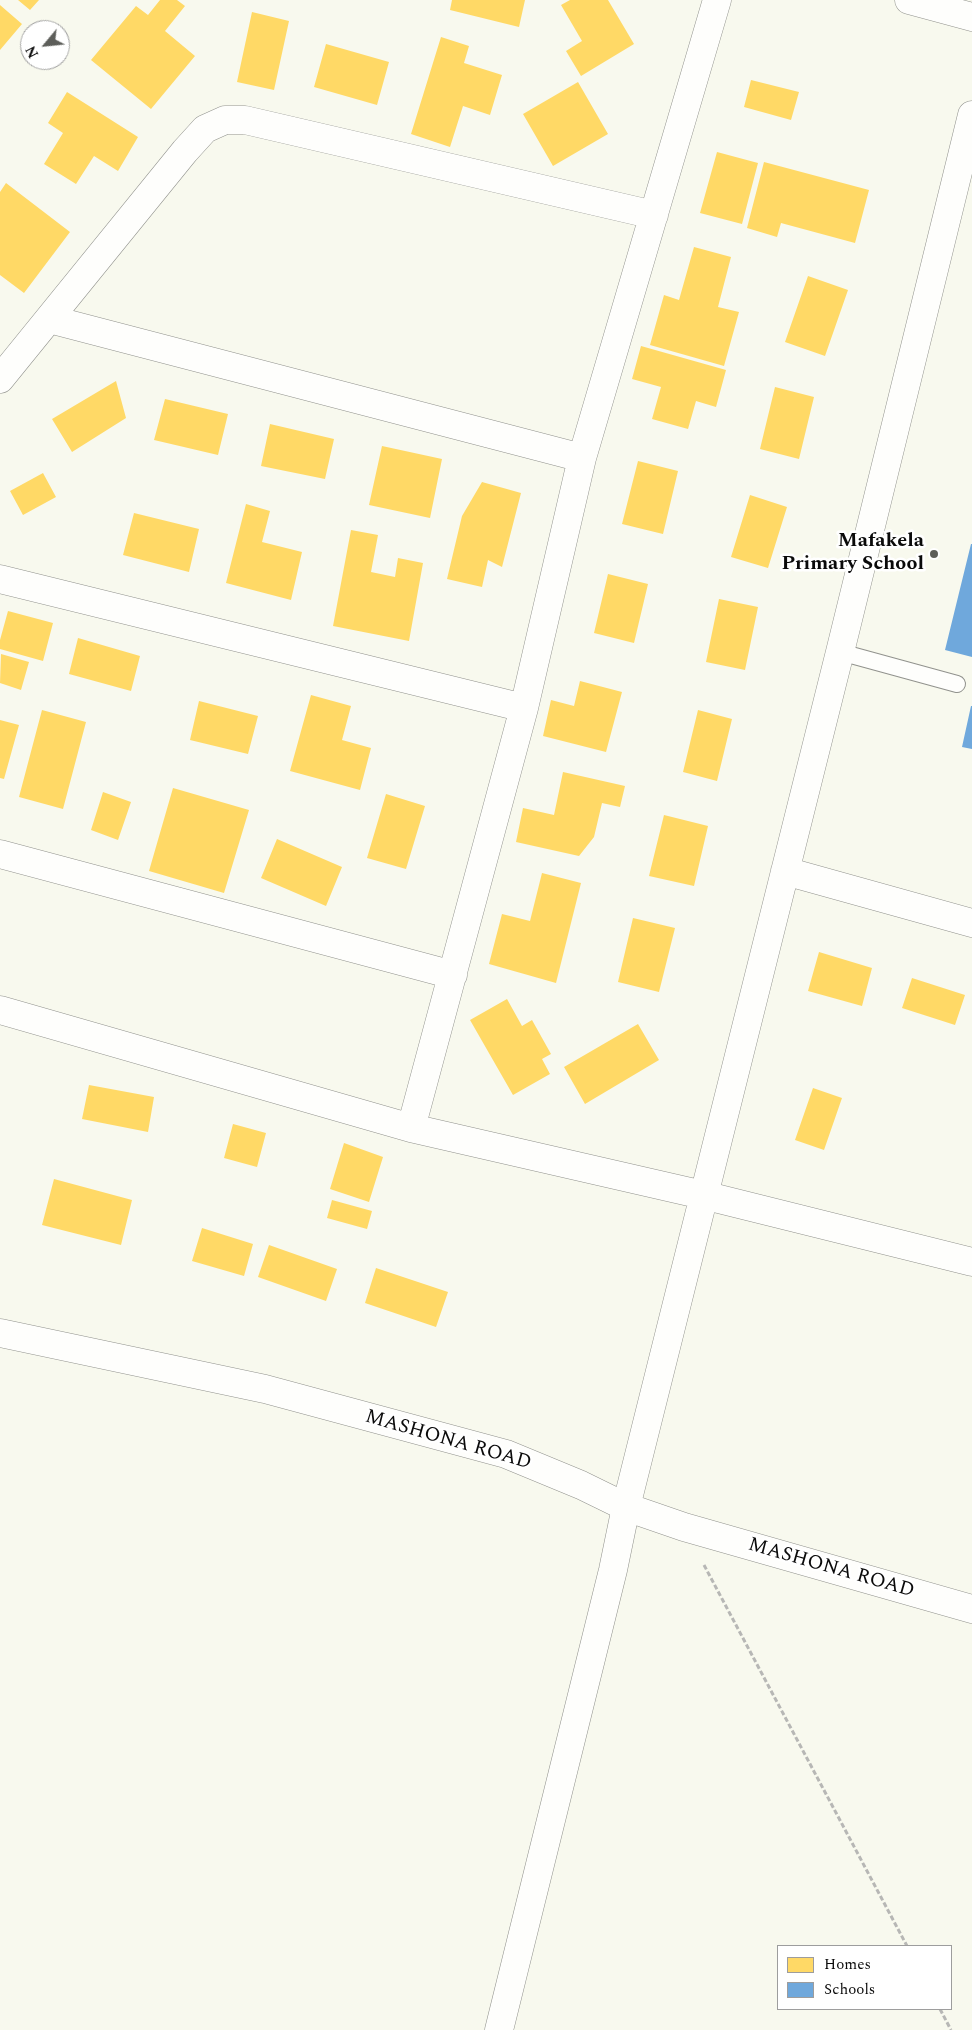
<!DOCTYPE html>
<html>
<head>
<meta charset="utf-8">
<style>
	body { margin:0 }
	#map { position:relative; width:972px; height:2030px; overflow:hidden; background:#f8f9ee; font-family:Spectral,serif }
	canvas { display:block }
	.legend { position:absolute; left:777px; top:1945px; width:175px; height:65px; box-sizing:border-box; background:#fff; border:1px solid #9d9d9d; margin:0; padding:6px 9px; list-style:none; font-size:15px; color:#0a0a0a }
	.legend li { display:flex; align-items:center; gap:10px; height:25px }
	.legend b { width:25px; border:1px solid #9d9d9d }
	.north { position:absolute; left:20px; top:20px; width:50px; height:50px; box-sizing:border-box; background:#fff; border:1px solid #9d9d9d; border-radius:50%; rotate:242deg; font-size:14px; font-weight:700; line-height:20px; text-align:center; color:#0a0a0a }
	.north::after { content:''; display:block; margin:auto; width:18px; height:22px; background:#5d5e5a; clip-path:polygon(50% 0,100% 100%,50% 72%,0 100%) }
</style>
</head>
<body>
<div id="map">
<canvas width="972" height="2030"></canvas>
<ul class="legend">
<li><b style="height:14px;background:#ffd966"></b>Homes</li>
<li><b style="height:14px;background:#6fa8dc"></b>Schools</li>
</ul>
<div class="north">N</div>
</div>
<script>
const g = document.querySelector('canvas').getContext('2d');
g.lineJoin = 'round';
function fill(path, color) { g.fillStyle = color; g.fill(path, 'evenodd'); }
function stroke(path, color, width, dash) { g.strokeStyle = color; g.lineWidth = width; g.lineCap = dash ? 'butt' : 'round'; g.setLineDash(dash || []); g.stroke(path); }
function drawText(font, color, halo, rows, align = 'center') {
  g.font = font + ' Spectral,serif'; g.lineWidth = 5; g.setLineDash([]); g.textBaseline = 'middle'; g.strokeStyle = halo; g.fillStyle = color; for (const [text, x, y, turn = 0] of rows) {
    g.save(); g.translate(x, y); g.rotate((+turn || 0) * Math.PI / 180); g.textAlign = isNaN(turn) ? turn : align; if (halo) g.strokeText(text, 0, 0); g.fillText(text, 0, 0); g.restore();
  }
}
const homes = new Path2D(`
	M18,0H39L30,10Z
	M160,0H177L185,6L165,31L195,56L151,109L91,60L136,6L148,15Z
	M452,0H525L519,27L450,10Z
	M570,0H608L634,44L581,76L566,51L582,41L561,5Z
	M0,5L22,24L0,50Z
	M252,12L289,21L274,90L237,82Z
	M441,37L469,46L464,63L502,75L490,115L463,106L450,147L411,134Z
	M326,44L389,62L377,105L314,87Z
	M751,80L799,92L791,120L744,107Z
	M578,82L608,134L553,166L523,114Z
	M67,92L138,137L118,171L94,156L76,184L44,164L63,133L48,123Z
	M717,152L758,163L742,224L700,213Z
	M764,162L869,190L855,243L781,223L777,237L747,228Z
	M6,183L70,232L24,293L0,275V192Z
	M694,247L731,257L718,307L739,312L724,366L650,345L664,295L679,300Z
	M808,276L848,290L825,356L785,342Z
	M641,346L726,370L716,407L696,401L688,429L652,419L661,387L632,379Z
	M116,381L126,418L72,452L52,419Z
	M775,387L814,397L799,459L760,449Z
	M165,399L228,414L218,455L154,440Z
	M270,424L334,439L325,479L261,466Z
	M382,446L442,459L430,518L369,505Z
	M638,461L678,471L663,534L622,524Z
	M43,473L56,497L23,515L10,491Z
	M482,482L521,493L502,567L488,560L482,587L447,579L462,516Z
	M750,495L787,507L768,568L731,557Z
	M246,504L270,511L262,542L302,552L291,600L226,583Z
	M134,513L199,529L189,572L123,555Z
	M351,530L378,535L371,572L395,577L398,558L423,563L409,641L333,626Z
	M608,574L648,584L634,643L594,633Z
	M719,599L758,607L745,670L706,662Z
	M8,611L53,623L43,661L0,649V640Z
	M78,638L140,656L131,691L69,674Z
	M1,654L29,662L21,690L0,683Z
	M580,681L622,692L606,752L543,736L551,700L574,706Z
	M311,695L351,706L342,740L371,748L360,790L290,771Z
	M199,701L258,716L248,754L190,740Z
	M42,710L86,722L63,809L19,797Z
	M698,710L732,719L717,781L683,772Z
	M0,720L19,725L4,779L0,778Z
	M563,772L625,786L620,807L602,803L594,837L579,856L516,842L523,808L554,815Z
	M173,788L249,810L224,893L149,871Z
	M103,792L131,802L118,840L91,830Z
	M386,794L425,806L406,869L367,858Z
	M664,815L708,826L694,886L649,876Z
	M277,839L342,867L326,906L261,878Z
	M542,873L581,883L556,983L489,964L502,914L530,921Z
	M633,918L675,928L659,992L618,982Z
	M819,952L872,968L862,1006L808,991Z
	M912,978L965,995L955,1025L902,1008Z
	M507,999L522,1026L532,1020L551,1054L542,1059L550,1074L513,1095L470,1020Z
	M638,1024L659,1060L585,1104L564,1067Z
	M89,1085L154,1097L148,1132L82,1119Z
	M813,1088L842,1098L824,1150L795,1140Z
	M233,1124L266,1133L257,1167L224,1158Z
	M344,1143L383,1157L369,1202L330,1189Z
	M54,1179L132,1200L121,1245L42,1225Z
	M332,1200L372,1211L367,1229L327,1218Z
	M202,1228L253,1244L244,1276L192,1261Z
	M269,1245L337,1269L326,1301L258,1277Z
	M376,1268L448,1292L436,1327L365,1303Z`);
const schools = new Path2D(`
	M971,544H972V657L945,650Z
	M971,706H972V749L962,747Z`);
const path = new Path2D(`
	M704,1565L907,1946
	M940,2009L951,2030`);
const service = new Path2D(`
	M840,652L957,684`);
const minor = new Path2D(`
	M909,0L972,17
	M49,319L582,458
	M0,379L185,151L205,129L225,120H245L654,215
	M0,579L524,708
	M0,854L453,975
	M785,871L972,923
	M0,1010L411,1128L703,1195L972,1262
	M411,1128L524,708L582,458L717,0
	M0,1333L265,1389L506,1454L581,1485L626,1507L684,1527L972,1609
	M499,2030L613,1570L626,1507L840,652L972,115`);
const markers = [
	[934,554,5,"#5d5e5a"]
];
const poiNames = [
	["Mafakela",924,542],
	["Primary School",924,565]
];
const streetNames = [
	["MASHONA ROAD",448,1441,16],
	["MASHONA ROAD",831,1569,16]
];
fill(homes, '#ffd966');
fill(schools, '#6fa8dc');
stroke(service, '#91928d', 18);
stroke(minor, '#91928d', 29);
stroke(path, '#b7b7b5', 3, [5, 2.5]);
stroke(service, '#fefefc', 16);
stroke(minor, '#fefefc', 28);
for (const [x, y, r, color] of markers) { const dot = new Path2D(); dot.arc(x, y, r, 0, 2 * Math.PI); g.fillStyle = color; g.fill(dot); stroke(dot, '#fff', 2); }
drawText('bold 20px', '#0a0a0a', '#fff', poiNames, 'right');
drawText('20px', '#0a0a0a', '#fff', streetNames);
</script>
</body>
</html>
